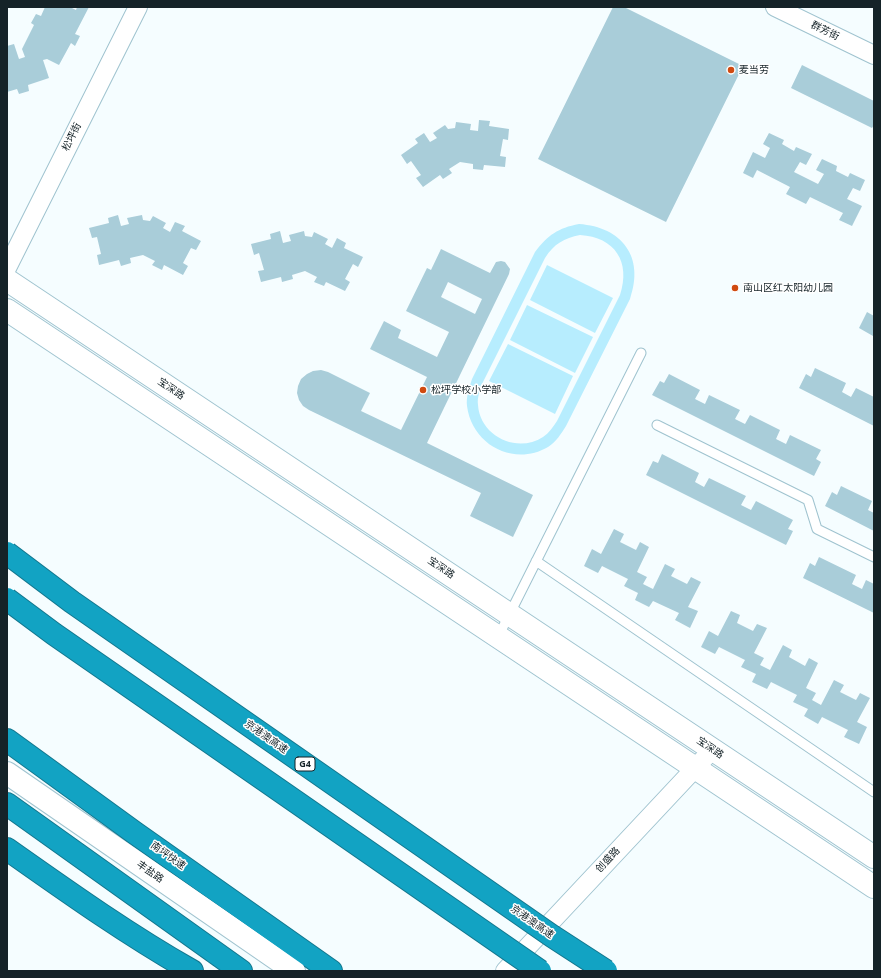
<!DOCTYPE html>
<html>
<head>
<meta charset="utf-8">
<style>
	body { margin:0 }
	#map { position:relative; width:881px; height:978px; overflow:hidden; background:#f5fdff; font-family:"Noto Sans",sans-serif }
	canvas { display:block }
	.frame { position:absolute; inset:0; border:8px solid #152328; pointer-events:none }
</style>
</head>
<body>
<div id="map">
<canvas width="881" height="978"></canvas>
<div class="frame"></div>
</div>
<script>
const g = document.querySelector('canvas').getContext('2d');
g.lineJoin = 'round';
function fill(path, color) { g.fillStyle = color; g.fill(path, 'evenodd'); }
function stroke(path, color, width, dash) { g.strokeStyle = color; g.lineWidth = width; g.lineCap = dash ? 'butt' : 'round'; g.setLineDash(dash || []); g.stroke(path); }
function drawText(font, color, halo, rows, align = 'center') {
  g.font = font + ' "Noto Sans","Noto Sans SC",sans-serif'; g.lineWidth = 3; g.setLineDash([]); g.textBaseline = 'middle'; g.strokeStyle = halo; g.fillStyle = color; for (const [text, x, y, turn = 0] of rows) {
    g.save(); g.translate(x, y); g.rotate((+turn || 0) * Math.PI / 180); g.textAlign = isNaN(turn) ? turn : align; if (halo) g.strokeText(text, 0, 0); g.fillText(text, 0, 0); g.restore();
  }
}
const green = new Path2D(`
	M579,224C622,227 645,257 630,299L566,426C561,434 556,442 548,447C514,467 472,445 467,406C466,397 469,388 472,379L535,252C548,235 558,228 579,224ZM580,235C615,237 631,262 620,295L557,421C553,427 549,433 543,437C517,454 480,436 478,405C477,397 480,391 482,384L545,258C554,244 564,238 580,235Z
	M547,265L613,298L595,333L530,300Z
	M527,305L593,337L575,373L510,340Z
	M508,344L573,376L555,414L489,381Z`);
const building = new Path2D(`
	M45,7H70L76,10L77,7H89L75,34L80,36L75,46L71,43L59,65L47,59L43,60L49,78L28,85L29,91L19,94L17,89L7,92V46L14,44L19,59L25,57L22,49L34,25L31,23L36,14L41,16Z
	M613,7H624L743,66L666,222L538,159Z
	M802,65L874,101V125L872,128L791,88Z
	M479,120L490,121L489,126L509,129L508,140L503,139L500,156L506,157L505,167L484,165L483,170L473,169V164L460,162L449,169L452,173L443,179L440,175L423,187L416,178L421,175L411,161L407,164L401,155L418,143L415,139L424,133L430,142L437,138L433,133L445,125L448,129L455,128L456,122L471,124L470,130L478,131Z
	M769,133L784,140L782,144L794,151L796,147L812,154L806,165L800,162L794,172L818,184L824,174L816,170L822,159L837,166L836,171L848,177L850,173L865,180L860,191L853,188L847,199L862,206L852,226L839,220L843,213L810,197L806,204L786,194L790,187L757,170L753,178L743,173L753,152L765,158L770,148L763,144Z
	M118,215L121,226L129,224L127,218L142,215L143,220L150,221L153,216L166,223L163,228L170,232L175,222L185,226L182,231L201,241L196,250L191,248L183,263L188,266L183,275L164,265L162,270L152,265L155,261L143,255L130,258L131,263L121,266L119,260L99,265L97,255L101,254L97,237L92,238L89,228L109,223L108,218Z
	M280,231L283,243L291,241L289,235L304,231L305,236L312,237L314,232L328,239L325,244L332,248L337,238L346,243L344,248L363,257L358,267L353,264L345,279L350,282L345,291L326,282L324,286L314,282L317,277L305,271L292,275L293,279L282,282L281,277L261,282L258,271L264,270L259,253L254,255L251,244L271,239L270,234Z
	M441,249L490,273L496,262L501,261L505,262L510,269L509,274L427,443L533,495L513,537L470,516L481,493L309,410L303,406L299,400L297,393L298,386L301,379L307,374L313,371L321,370L328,372L370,393L361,411L401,430L427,377L370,349L384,321L401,330L398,338L437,357L449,332L406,311L427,268L431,270ZM448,282L482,299L475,314L441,297Z
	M867,312L874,316L873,336L859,328Z
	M815,368L846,383L842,392L851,397L856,388L874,397V426L799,388L806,374L811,377Z
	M669,374L700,390L695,399L705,404L709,395L740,410L735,419L745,424L750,415L780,430L776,439L786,444L790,435L821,450L816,459L821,462L814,476L652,395L660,381L664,383Z
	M662,454L699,473L695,482L704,487L709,478L746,496L741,505L751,510L756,501L793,520L788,529L793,531L786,545L646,475L653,461L658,463Z
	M841,486L872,501L868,510L874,513V531L825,506L832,492L837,495Z
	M614,529L624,534L620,542L636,550L640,542L649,547L637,572L647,577L643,584L653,589L665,564L675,569L671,576L687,584L691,577L701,582L688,607L698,611L690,628L675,620L679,613L653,601L649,607L635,600L638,593L624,586L628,579L602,566L598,573L584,566L592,549L601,554Z
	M819,557L856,575L852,584L862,589L866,580L874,584V613L803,578L810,563L815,566Z
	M731,611L740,615L737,623L753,631L757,624L767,628L754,653L764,658L760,665L770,670L783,645L792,650L789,657L805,666L809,658L818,663L806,688L816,693L812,700L821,705L834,680L844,685L840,692L856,700L860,693L870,698L857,722L867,727L859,744L844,737L848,730L822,717L818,724L804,716L808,709L793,702L797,695L771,682L767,689L752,682L756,674L741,667L745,660L719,647L715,654L701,647L709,631L718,636Z`);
const lane = new Path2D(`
	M657,425L808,500L817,529L874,557
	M536,561L874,792
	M498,637L641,353`);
const street = new Path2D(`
	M775,7L874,55
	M7,268L138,7
	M505,971L713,749`);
const secondary = new Path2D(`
	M7,280L874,857
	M7,310L874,887
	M7,773L294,971`);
const highway = new Path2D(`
	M7,740L135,833L331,971
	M7,804L241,971
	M7,849C68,892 127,934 192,971`);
const highwayBridge = new Path2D(`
	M7,553L72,602L552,936L606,971
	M7,599L54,634L540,971`);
const markers = [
	[731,70,4,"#d04a10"],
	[735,288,4,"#d04a10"],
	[423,390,4,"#d04a10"]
];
const shields = [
	[305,764,20]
];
const shieldNames = [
	["G4",305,764]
];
const streetNames = [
	["群芳街",825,31,26],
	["松坪街",72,137,-63],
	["宝深路",171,389,34],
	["宝深路",441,568,34],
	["京港澳高速",266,737,35],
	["宝深路",710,748,34],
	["南坪快速",168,856,35],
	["创盛路",608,860,-47],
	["丰盐路",150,872,35],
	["京港澳高速",532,922,35]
];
const poiNames = [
	["麦当劳",739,70],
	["南山区红太阳幼儿园",743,288],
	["松坪学校小学部",431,390]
];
fill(green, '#b7edfe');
fill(building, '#a9cdd9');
stroke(lane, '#9fc3cf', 11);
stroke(street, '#9fc3cf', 20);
stroke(secondary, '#9fc3cf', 24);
stroke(highway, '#13768d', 24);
stroke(lane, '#fff', 9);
stroke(street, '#fff', 18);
stroke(secondary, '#fff', 22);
stroke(highway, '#12a3c3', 22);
stroke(highwayBridge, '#13768d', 24, []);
stroke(highwayBridge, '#12a3c3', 22);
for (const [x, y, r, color] of markers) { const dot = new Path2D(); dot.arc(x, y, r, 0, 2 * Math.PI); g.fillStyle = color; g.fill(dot); stroke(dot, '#fff', 1.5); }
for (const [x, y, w] of shields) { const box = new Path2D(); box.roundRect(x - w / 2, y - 7, w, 14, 3); g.fillStyle = '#fff'; g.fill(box); stroke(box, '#152328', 1); }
drawText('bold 9px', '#152328', null, shieldNames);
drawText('10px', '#152328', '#fff', streetNames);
drawText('10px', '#152328', '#fff', poiNames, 'left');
</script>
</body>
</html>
